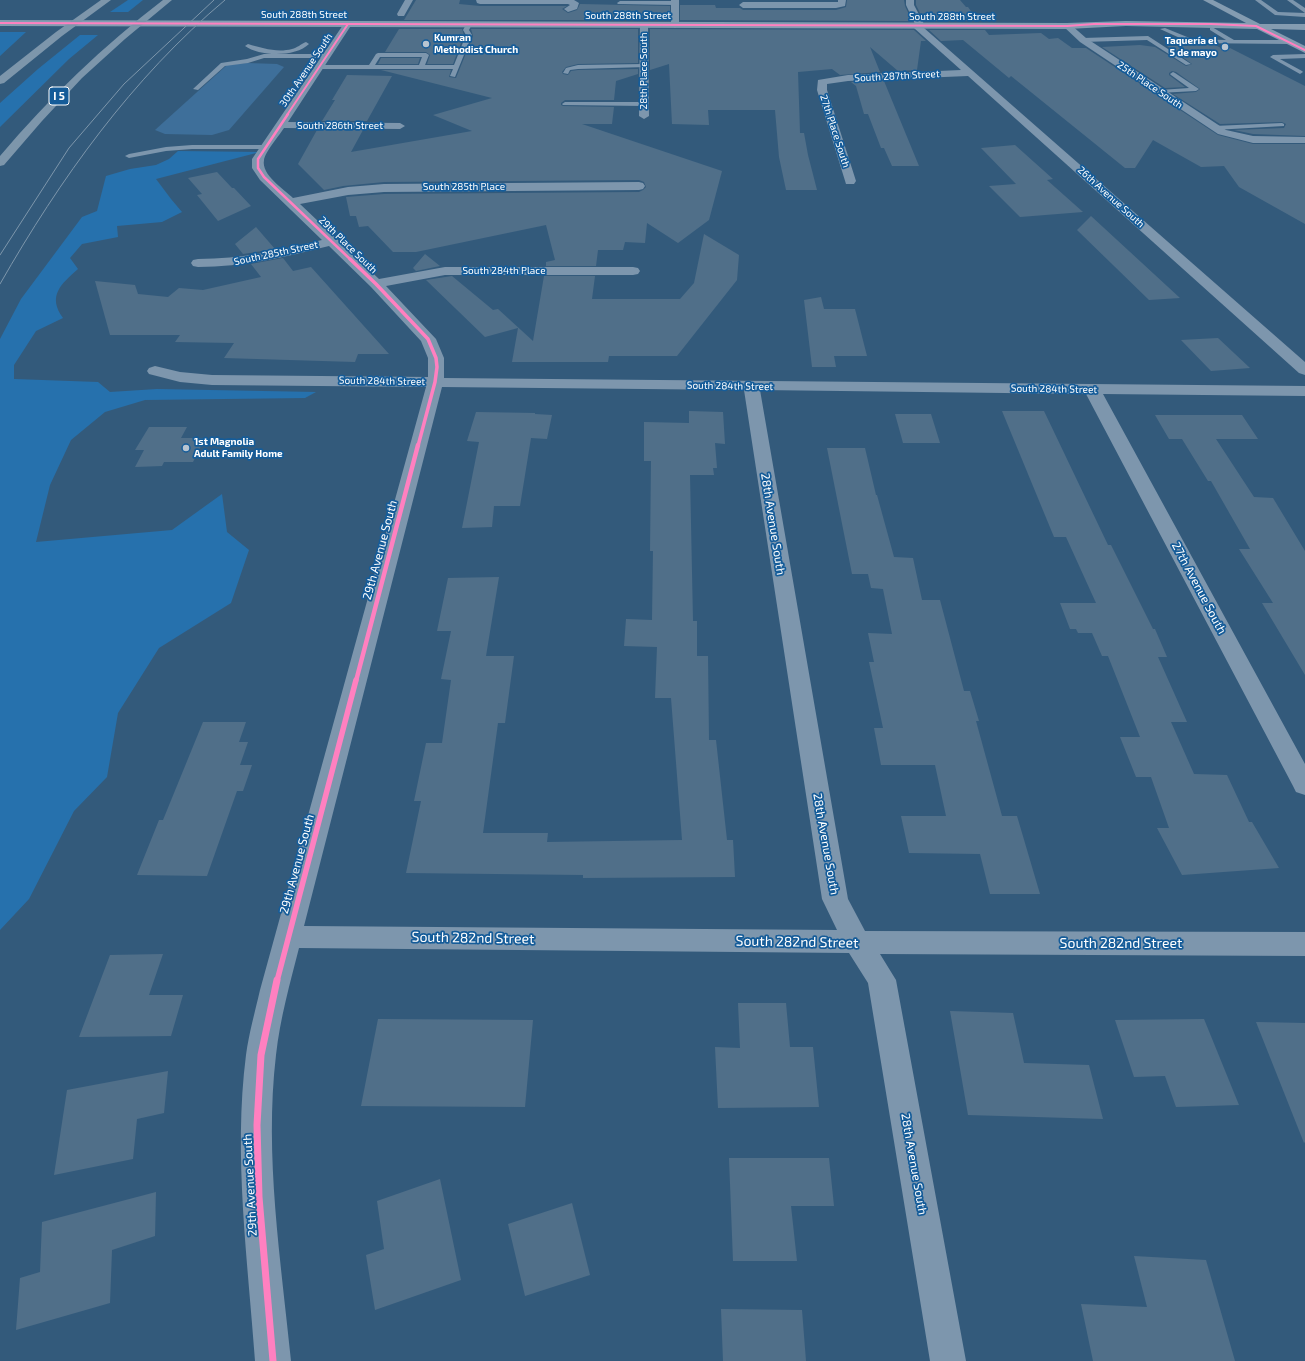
<!DOCTYPE html>
<html>
<head>
<meta charset="utf-8">
<style>
	body { margin:0 }
	canvas { display:block; background:#335a7b }
</style>
</head>
<body>
<canvas width="1305" height="1361"></canvas>
<script>
const g = document.querySelector('canvas').getContext('2d');
g.lineJoin = 'round';
function fill(path, color) { g.fillStyle = color; g.fill(path, 'evenodd'); }
function stroke(path, color, width, dash) { g.strokeStyle = color; g.lineWidth = width; g.lineCap = dash ? 'butt' : 'round'; g.setLineDash(dash || []); g.stroke(path); }
function drawText(font, color, halo, rows, align = 'center') {
  g.font = font + ' "Exo 2",sans-serif'; g.lineWidth = 3.5; g.setLineDash([]); g.textBaseline = 'middle'; g.strokeStyle = halo; g.fillStyle = color; for (const [text, x, y, turn = 0] of rows) {
    g.save(); g.translate(x, y); g.rotate((+turn || 0) * Math.PI / 180); g.textAlign = isNaN(turn) ? turn : align; if (halo) g.strokeText(text, 0, 0); g.fillText(text, 0, 0); g.restore();
  }
}
const green = new Path2D(`
	M128,0H143L128,12H110Z
	M0,32H26L0,56Z
	M80,35H98L69,59L0,127V103L38,69Z
	M178,151L260,152L156,179L171,199L182,212L162,222L117,226L118,237L82,244L70,258L78,269C61,284 47,296 63,318L36,331L14,365V379L98,382L110,392L157,389L316,392L305,398L145,400L105,412L71,440L50,485L36,542L172,530L222,494L227,532L249,550L231,603L159,648L118,713L107,777L74,811L29,899L0,930V339L21,299L82,217L97,211L106,176L130,169L156,165L169,159Z`);
const water = new Path2D(`
	M247,63L277,64L284,67L229,130L212,135L165,134L155,130L227,65Z`);
const building = new Path2D(`
	M416,0H460L459,4L480,6H567L562,9L568,13L577,10L580,4L670,6V20H404Z
	M847,0H904L905,6L912,21L680,20V5H715L716,8H740L743,10H836L846,7Z
	M916,0H960L966,7H968L978,21H924L916,5Z
	M399,29H462L464,35L453,64H427L430,55L426,52H385Z
	M471,29H638V63L578,64L566,67L562,72L563,74L568,75L571,71L578,70L638,69V74L616,81L614,100H565L561,103V105L563,106L614,107L612,124H582L722,171L709,220L678,243L647,223L645,243L625,242L623,250H598L596,266H546V262L555,260L546,225L416,252H393L368,226L359,227L356,216H350L346,197L384,194L639,192L643,190L646,187L644,182L639,180L384,182L343,186L324,190L298,164L317,130H363L351,152L472,131L433,115L492,98L381,70H451L449,77L456,78L473,36Z
	M650,29L914,30L926,41H921L917,70L898,71L870,47L880,72L840,75L832,69L798,72L800,133H804L808,155L817,190H786L779,157L775,110H708L709,125L672,124L669,64L650,70Z
	M929,30H985L989,35L1041,33L1049,39L1058,38L1072,48H1086L1218,135L1253,144H1305V224L1239,187L1224,166L1201,167L1153,140L1135,168H1125L1011,76L1009,78L963,40L941,41Z
	M1140,45L1155,47L1186,66L1192,64L1167,46L1215,45L1223,49L1230,48L1305,86V136L1253,134L1234,130L1284,128L1286,124L1282,122L1220,124L1173,94L1196,92L1200,89L1176,72L1172,71L1169,73V75L1185,87L1165,88L1102,47Z
	M381,58H420L418,64H378Z
	M347,75L392,76L367,121H322L335,100H332Z
	M884,81L919,166H892L884,148H881L868,114H864L856,86L851,82Z
	M1015,145L1053,179L1047,180L1083,212L1020,217L989,186L1016,184L981,148Z
	M217,172L232,188H234L251,206L218,221L197,195L202,194L188,178Z
	M1091,216L1180,298L1149,300L1077,230Z
	M256,227L275,249L243,254L235,244Z
	M704,234L739,255L737,280L677,356H609L608,362H512L518,328L485,337L426,280L452,276L493,310L498,309L533,341L544,276H595L592,299H680L694,283Z
	M425,254L440,266L416,271L413,268Z
	M283,258L293,271L311,267L389,354H358L355,362L224,358L234,343L175,342L180,335H110L95,281L135,285L138,294L168,297L179,288L203,290L261,277L251,264Z
	M821,297L824,309H855L867,356H834L836,367H812L804,300Z
	M1218,338L1250,368L1211,371L1181,340Z
	M689,411L723,412L725,444L715,443L717,468H713L714,475H690L693,621H697V656H708L709,740H716L727,840H733L735,877L583,878V875L406,873L421,801H414L426,743H442L451,680L441,679L451,631H437L448,578L499,577L486,656H514L505,723H498L483,833H548L547,842L682,840L671,698H655L657,647L624,646L626,619L652,620L653,551H650L651,461H644V422L689,423Z
	M1002,411H1044L1108,545H1111L1153,629H1155L1167,657H1158L1187,722H1171L1194,774L1227,775L1249,822H1252L1279,868L1182,875L1157,828H1169L1151,777H1136L1120,737H1140L1108,656H1102L1092,633H1078L1076,629H1070L1060,603H1096L1066,537H1054Z
	M476,412L535,413V414L552,415L547,439L531,438L520,506H494L492,527L462,528L479,442L467,441Z
	M895,414H931L940,443H903Z
	M1155,415H1242L1258,439H1216L1254,497L1273,498L1305,551V675L1262,603H1273L1239,549H1250L1211,481H1208L1182,439H1169Z
	M149,427H187L181,438H205L193,462H164L162,466L135,467L144,450H135Z
	M827,448H865L876,495H877L894,557L913,558L922,600H940L964,691H970L979,721H976L1002,816H1017L1040,894H990L980,854L909,853L901,816H946L935,765H881L874,728H883L869,662H874L868,633L892,634L883,589L871,588L868,574H852Z
	M203,722H246L239,742H248L240,765H252L243,791H237L207,876L137,875L159,820H163Z
	M163,954L149,995H183L171,1036L79,1037L110,955Z
	M738,1003H786L790,1047H813L819,1107L718,1108L715,1047L740,1048Z
	M950,1011L1013,1013L1024,1063L1089,1065L1103,1119L968,1115Z
	M378,1019L533,1020L525,1107L361,1106Z
	M1204,1019L1239,1105L1176,1107L1165,1076L1134,1077L1115,1020Z
	M1256,1022L1305,1023V1142L1304,1143Z
	M168,1071L164,1113L137,1119L133,1159L54,1175L67,1090Z
	M729,1158H829L834,1206H791L797,1261H733Z
	M440,1179L461,1280L375,1310L366,1255L384,1249L377,1201Z
	M156,1192L155,1236L112,1250L110,1303L16,1330L20,1278L40,1272L42,1222Z
	M572,1203L590,1275L525,1296L508,1224Z
	M1134,1256L1206,1260L1235,1361H1093L1081,1304L1147,1307Z
	M721,1309L802,1310L806,1361H723Z`);
const service = new Path2D(`
	M1255,0H1261L1278,12L1305,13V17L1275,15Z
	M1287,0H1293L1305,8V13Z
	M620,1H675L678,3L675,5L618,4L617,3Z
	M467,23L472,24L469,30L472,35L455,77L450,76L453,69H319L316,67L319,65H369L376,54L378,53H426L429,55L425,65H454L466,35L463,30ZM380,57H422L419,65H375Z
	M1212,27L1234,40H1289L1292,42L1289,44L1191,43L1160,29L1165,28L1192,39L1226,40L1210,30V28Z
	M1148,36L1191,64L1186,65L1147,40L1083,42L1080,40L1083,38Z
	M306,42L309,44C296,57 260,57 245,46L248,44C262,48 277,53 292,49C297,48 301,44 306,42Z
	M264,54H327L330,56L327,58H264L248,63L225,66L198,90L193,89L221,63L247,59Z
	M1305,54V58L1280,59L1302,71L1303,72L1300,74L1270,57L1273,55Z
	M644,64L646,65V67L578,69L570,70L568,74L563,73L566,68L578,65Z
	M1173,72L1175,73L1199,89L1196,91L1158,93V91L1160,90L1189,88L1171,75L1170,74Z
	M565,102H644L647,104L644,106L563,105L562,104Z
	M1282,123L1284,124V126L1214,130L1211,128L1214,126Z
	M192,145H266L270,147L266,149H192L166,151L129,158L125,156L129,154L166,147Z`);
const minor = new Path2D(`
	M405,0H413L404,16H398L397,14Z
	M476,0H574L579,3L577,9L568,12L564,9L570,5L568,4H480L477,3Z
	M671,0H679V25L675,28L671,25Z
	M838,0H846L845,6L836,8H743L739,5L743,2H838Z
	M906,0H914V5L925,26L924,28L1305,362V375L1299,373L968,76L848,81L827,84V90L856,181L854,184H846L817,90L818,80L848,75L961,70L914,28L913,26L915,24L906,5Z
	M348,21L352,24L288,122L400,123L405,126L400,129L284,128C279,136 265,152 264,160C261,175 284,189 293,198L348,187L384,184L639,182L643,183L645,186L643,189L639,190L384,192L348,195L300,204L379,279L445,267H633L638,268L640,271L638,274L633,275H445L386,286L436,339L444,358V378L1305,386V396L1103,394L1305,764V795L1296,792L1293,786L1086,394L760,390L848,899L865,931L1305,932V956L880,954L896,980L966,1361H930L868,983L849,953L299,948C290,983 280,1019 276,1055C264,1156 281,1260 291,1361H255C248,1260 233,1156 246,1055C249,1033 255,1012 260,990L426,387L212,385L180,382L149,374L147,371L149,368L155,366L180,372L212,375L428,377V358L421,341L371,287L329,246C285,257 243,267 198,267L193,266L191,263L193,260L198,259C241,259 281,250 322,240L260,180L252,168V159L345,22ZM442,387L744,390L822,899L837,930L304,926Z
	M644,22L648,25L649,116L644,119L639,116L640,25Z
	M1067,23L1070,24L1086,38L1226,130L1253,136L1305,137V143H1253L1218,134L1080,42L1063,26Z`);
const secondary = new Path2D(`
	M1203,0H1213L1260,24H1305V30L1271,29L1305,46V53L1257,29L1126,26L1067,29L0,26V20L1067,23L1126,21L1246,23Z`);
const motorway = new Path2D(`
	M101,0H111L62,36L4,83L0,84V76L56,32Z
	M163,0H172L125,39L82,78L42,121L4,165L0,166V156C49,98 103,46 163,0Z`);
const tram = new Path2D(`
	M0,255L69,148L124,84L214,0
	M0,284C60,179 132,78 225,0`);
const cyclewayFar5 = new Path2D(`
	M0,23L1067,26L1094,24H1211L1256,26L1305,50
	M287,115L348,24`);
const cyclewayFar4 = new Path2D(`
	M288,114L258,159V168L264,177L351,260`);
const cyclewayFar3 = new Path2D(`
	M350,259L376,284L428,339L436,358L437,367L435,382L418,446`);
const cyclewayFar2 = new Path2D(`
	M356,681L418,445`);
const cyclewayFar1 = new Path2D(`
	M277,981L356,680`);
const cycleway = new Path2D(`
	M273,1361L259,1197L257,1125L261,1055L277,980`);
const markers = [
	[426,44,4,"#b8c5d1"],
	[1225,47,4,"#b8c5d1"],
	[186,448,4,"#b8c5d1"]
];
const farStreetnames = [
	["South 288th Street",304,15],
	["South 288th Street",628,16],
	["South 288th Street",952,17],
	["30th Avenue South",306,70,-56],
	["28th Place South",644,71,-90],
	["South 287th Street",897,76,-3],
	["25th Place South",1150,85,34],
	["South 286th Street",340,126],
	["27th Place South",835,131,72],
	["South 285th Place",464,187],
	["26th Avenue South",1111,197,42],
	["29th Place South",348,245,44],
	["South 285th Street",276,253,-12],
	["South 284th Place",504,271],
	["South 284th Street",382,381,1],
	["South 284th Street",730,386,1],
	["South 284th Street",1054,389,1]
];
const farPoinames = [
	["Kumran",434,38],
	["Methodist Church",434,50],
	["Taquería el",1217,41,"right"],
	["5 de mayo",1217,53,"right"],
	["1st Magnolia",194,442],
	["Adult Family Home",194,454]
];
const shields = [
	[59,96,20]
];
const shieldNames = [
	["I 5",59,96]
];
const streetNames = [
	["28th Avenue South",773,524,81],
	["29th Avenue South",380,550,-75],
	["27th Avenue South",1199,588,62],
	["28th Avenue South",826,844,80],
	["29th Avenue South",297,864,-75],
	["28th Avenue South",914,1164,80],
	["29th Avenue South",250,1185,-93]
];
const nearStreetnames = [
	["South 282nd Street",473,938,1],
	["South 282nd Street",797,942,1],
	["South 282nd Street",1121,943]
];
fill(green, '#2671ad');
fill(water, '#3e6f9a');
fill(building, '#506f89');
fill(service, '#7d96ad');
fill(minor, '#7d96ad');
fill(secondary, '#849cb1');
fill(motorway, '#7d96ab');
stroke(tram, '#7d96ab', 1);
stroke(cyclewayFar5, '#ff80c0', 2);
stroke(cyclewayFar4, '#ff80c0', 2.5);
stroke(cyclewayFar3, '#ff80c0', 3.5);
stroke(cyclewayFar2, '#ff80c0', 4.5);
stroke(cyclewayFar1, '#ff80c0', 5.5);
stroke(cycleway, '#ff80c0', 7);
for (const [x, y, r, color] of markers) { const dot = new Path2D(); dot.arc(x, y, r, 0, 2 * Math.PI); g.fillStyle = color; g.fill(dot); stroke(dot, '#155c99', 1.5); }
drawText('10px', '#fff', '#155c99', farStreetnames);
drawText('bold 10px', '#fff', '#155c99', farPoinames, 'left');
for (const [x, y, w] of shields) { const box = new Path2D(); box.roundRect(x - w / 2, y - 9, w, 18, 3); g.fillStyle = '#155c99'; g.fill(box); stroke(box, '#fff', 1); }
drawText('bold 11px', '#fff', null, shieldNames);
drawText('12px', '#fff', '#155c99', streetNames);
drawText('14px', '#fff', '#155c99', nearStreetnames);
</script>
</body>
</html>
